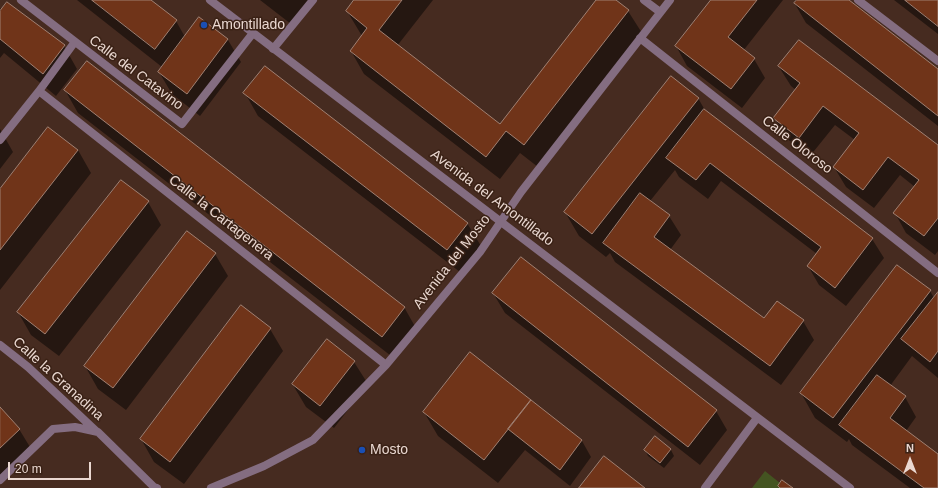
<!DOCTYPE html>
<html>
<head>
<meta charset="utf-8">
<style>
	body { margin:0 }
	#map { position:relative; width:938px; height:488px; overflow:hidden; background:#462b20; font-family:Arial,sans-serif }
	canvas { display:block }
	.north { position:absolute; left:890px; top:440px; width:40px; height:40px; -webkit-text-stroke:3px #3b2216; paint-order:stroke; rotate:0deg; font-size:11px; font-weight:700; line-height:16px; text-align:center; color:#ead8d1 }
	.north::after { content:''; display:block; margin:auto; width:14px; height:18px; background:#ead8d1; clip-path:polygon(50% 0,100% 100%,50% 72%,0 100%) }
	.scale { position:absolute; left:8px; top:462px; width:83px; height:18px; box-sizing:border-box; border:2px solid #ead8d1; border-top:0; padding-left:5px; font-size:12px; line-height:14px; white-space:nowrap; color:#ead8d1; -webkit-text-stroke:3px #3b2216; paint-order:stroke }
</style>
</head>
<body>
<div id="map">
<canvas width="938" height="488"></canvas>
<div class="north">N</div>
<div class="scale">20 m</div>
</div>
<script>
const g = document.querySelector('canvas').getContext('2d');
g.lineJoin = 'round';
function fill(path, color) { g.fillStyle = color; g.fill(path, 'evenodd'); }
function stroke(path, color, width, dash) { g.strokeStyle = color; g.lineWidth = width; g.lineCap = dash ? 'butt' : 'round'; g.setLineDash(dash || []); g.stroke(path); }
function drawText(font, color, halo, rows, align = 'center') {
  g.font = font + ' Arial,sans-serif'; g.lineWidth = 3; g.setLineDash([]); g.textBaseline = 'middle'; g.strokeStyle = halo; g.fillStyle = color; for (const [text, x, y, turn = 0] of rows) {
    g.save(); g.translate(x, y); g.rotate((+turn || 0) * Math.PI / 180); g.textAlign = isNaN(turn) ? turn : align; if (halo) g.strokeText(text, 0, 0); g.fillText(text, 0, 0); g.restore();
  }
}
const green = new Path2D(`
	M765,471L780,483L782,480L793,488H752Z`);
const shadow = new Path2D(`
	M77,0H149L176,21L185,37L228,40L241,62L200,116L172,94L159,72L162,67Z
	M260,0H310L291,24Z
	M356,0H433L397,46L501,125L598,0H615L628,11L642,33L538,167L520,153L500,179L364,74L351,51L362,36L347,11Z
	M712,0H783L743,51L754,59L765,78L742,108L687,66L676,46Z
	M798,0H848L938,70V126L806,23L795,4Z
	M894,0H938V34Z
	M0,8L2,11L64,46L77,69L56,96L4,53L0,58Z
	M779,67L938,146V251L935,255L906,233L895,213L915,187L900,175L874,208L846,187L834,167L855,140L835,125L810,156L786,138L775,118L796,90L791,86Z
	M65,90L404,307L417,330L395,359L78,113Z
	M245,93L467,223L481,246L460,272L258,116Z
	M698,98L706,112L872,239L884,258L846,306L819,285L808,266L817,254L721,181L708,199L679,177L675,170L650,201L669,216L681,235L670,250L764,320L803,321L814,340L781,385L615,262L610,253L606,257L579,236L565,212Z
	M0,129L13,152L0,169Z
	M78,150L91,173L0,290V191Z
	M148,202L161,225L59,356L31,335L18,312Z
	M215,254L228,276L126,410L98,389L85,366Z
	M930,291L934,298L938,294V378L912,356L890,386L905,397L916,417L906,431L938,455V488H910L852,445L849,439L847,442L815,418L801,393Z
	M493,293L716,411L727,430L700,465L505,313Z
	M270,329L283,351L184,484L154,462L141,439Z
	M327,341L354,362L368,384L334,428L306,407L293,385Z
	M471,353L582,441L591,457L570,486L525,450L498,483L438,436L424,412Z
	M0,409L19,429L33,452L0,483Z
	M655,437L671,450L674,456L664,468L648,456L645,450Z`);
const building = new Path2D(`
	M92,0H151L177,20L155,49Z
	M354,0H402L379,30L500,124L596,0H616L629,10L524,145L506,131L486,157L350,51L367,28L346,11Z
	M711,0H757L728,37L755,58L731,89L675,46Z
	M797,0H849L938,69V116L794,3Z
	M905,0H938V26Z
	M7,2L65,45L43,74L0,39V11Z
	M199,17L228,39L187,94L158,72Z
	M799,40L938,145V218L924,236L893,213L919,180L888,157L863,190L833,167L859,133L823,106L799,138L773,118L800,83L778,66Z
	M87,61L405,307L382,337L64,90Z
	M265,66L468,223L447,250L243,93Z
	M671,76L699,98L592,234L564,212Z
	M704,109L873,238L835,288L807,266L821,247L710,163L696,180L666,158Z
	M48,127L78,150L0,250V189Z
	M121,180L149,201L45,334L17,312Z
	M640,193L670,215L654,237L764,318L777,301L804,320L770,366L603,243Z
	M187,231L216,253L113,388L84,366Z
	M521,257L717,410L688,447L492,293Z
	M897,265L931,290L833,418L800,393Z
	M938,292V351L930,362L901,339Z
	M241,305L271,328L170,462L140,439Z
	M327,339L355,361L320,406L292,384Z
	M470,352L531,400L484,460L423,412Z
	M877,375L906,396L890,418L938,454V488H924L839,425Z
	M531,400L582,440L560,470L508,429Z
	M0,407L20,429L0,448Z
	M655,436L671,449L660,463L644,450Z
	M604,456L645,488H579Z
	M782,480L793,488H780L778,486Z`);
const minor = new Path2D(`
	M21,0L182,124L253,33
	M210,0L850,488
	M644,0L660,12
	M858,0L938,61
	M640,38L938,273
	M273,49L313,0
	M39,91L386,365
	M0,140L39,91L74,43
	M0,345L28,367L96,431
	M0,480L53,429L75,427L98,432L154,487L157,488
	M211,488L264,466L313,440L386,365L480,252L521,192L670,0
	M705,488L757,418`);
const markers = [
	[204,25,4,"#1a4fb4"],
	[362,450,4,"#1a4fb4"]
];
const poiNames = [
	["Amontillado",212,25],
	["Mosto",370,450]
];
const streetNames = [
	["Calle del Catavino",136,73,37],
	["Calle Oloroso",797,145,38],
	["Avenida del Amontillado",492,198,37],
	["Calle la Cartagenera",221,218,38],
	["Avenida del Mosto",452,262,-52],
	["Calle la Granadina",58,379,42]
];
fill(green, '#445421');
fill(shadow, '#0007');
fill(building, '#703419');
stroke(building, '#a08072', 1);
stroke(minor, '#846d81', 8);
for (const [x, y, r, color] of markers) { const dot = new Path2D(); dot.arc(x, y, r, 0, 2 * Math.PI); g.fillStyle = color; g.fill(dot); stroke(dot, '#3b2216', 1.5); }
drawText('14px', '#ead8d1', '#3b2216', poiNames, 'left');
drawText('14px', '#ead8d1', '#3b2216', streetNames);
</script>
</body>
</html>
